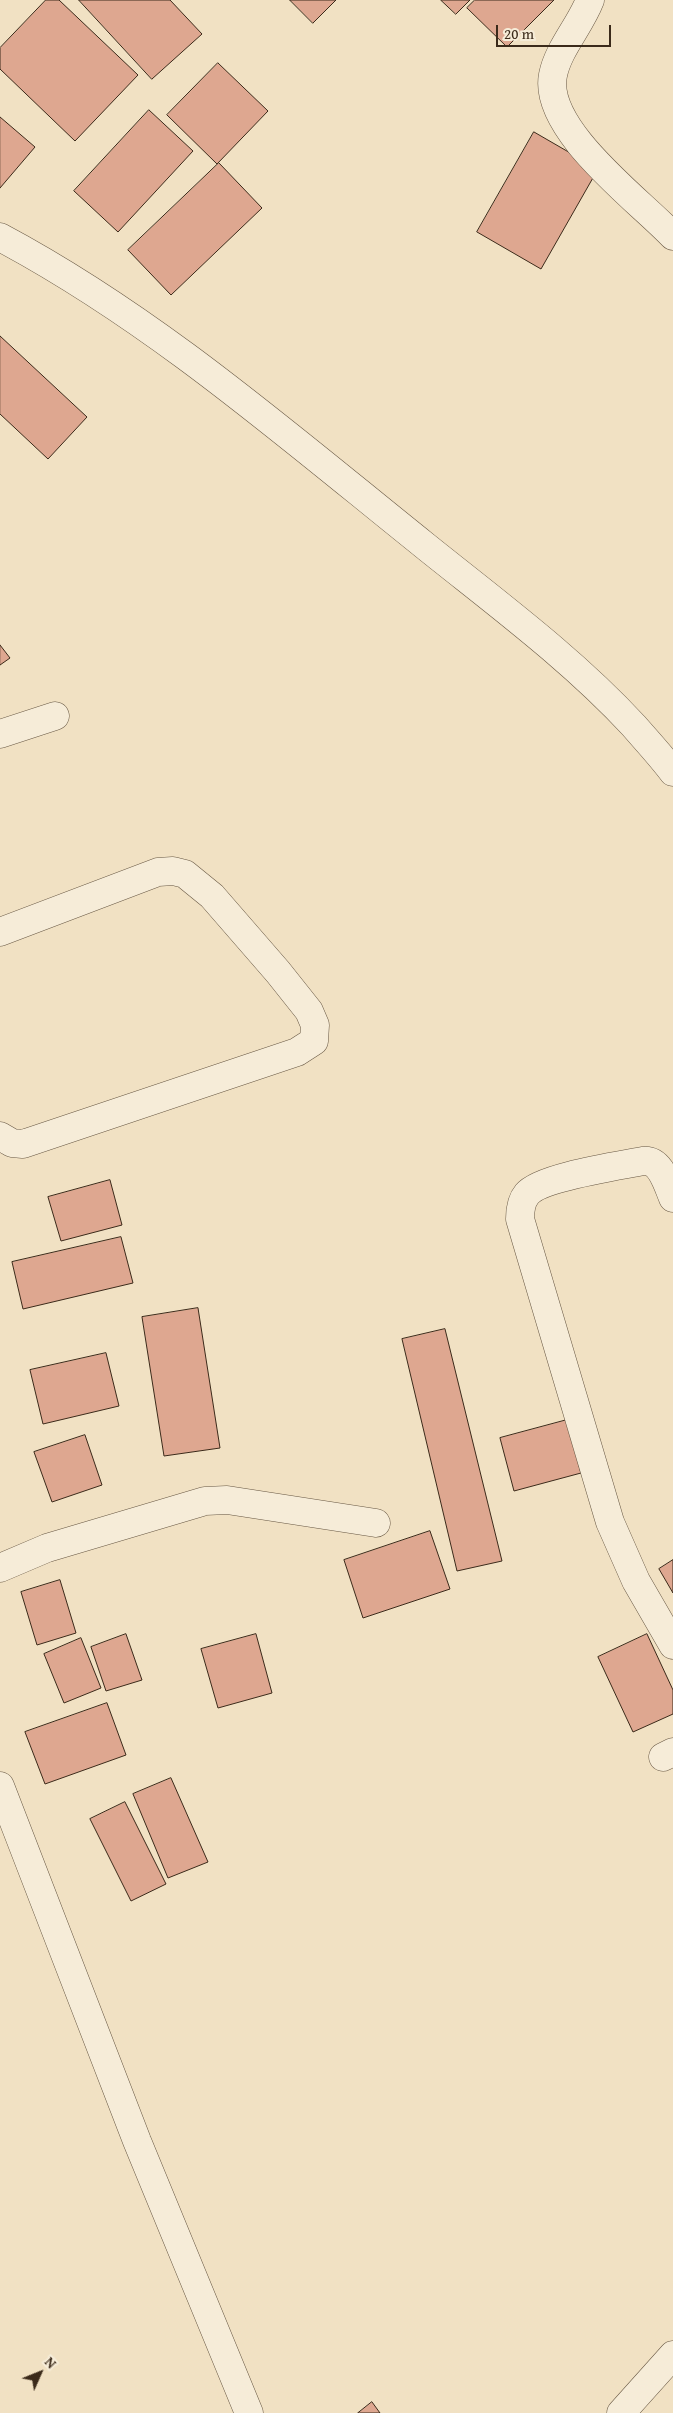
<!DOCTYPE html>
<html>
<head>
<meta charset="utf-8">
<style>
	body { margin:0 }
	#map { position:relative; width:673px; height:2413px; overflow:hidden; background:#f1e1c3; font-family:"Gentium Book Plus",serif }
	canvas { display:block }
	.north { position:absolute; left:15px; top:2348px; width:50px; height:50px; -webkit-text-stroke:4px #f6ecd8; paint-order:stroke; rotate:46deg; font-size:14px; font-weight:700; line-height:20px; text-align:center; color:#3b2a1a }
	.north::after { content:''; display:block; margin:auto; width:18px; height:22px; background:#3b2a1a; clip-path:polygon(50% 0,100% 100%,50% 72%,0 100%) }
	.scale { position:absolute; left:496px; top:25px; width:115px; height:22px; box-sizing:border-box; border:2px solid #3b2a1a; border-top:0; padding-left:6px; font-size:15px; line-height:18px; white-space:nowrap; color:#3b2a1a; -webkit-text-stroke:4px #f6ecd8; paint-order:stroke }
</style>
</head>
<body>
<div id="map">
<canvas width="673" height="2413"></canvas>
<div class="north">N</div>
<div class="scale">20 m</div>
</div>
<script>
const g = document.querySelector('canvas').getContext('2d');
g.lineJoin = 'round';
function fill(path, color) { g.fillStyle = color; g.fill(path, 'evenodd'); }
function stroke(path, color, width, dash) { g.strokeStyle = color; g.lineWidth = width; g.lineCap = dash ? 'butt' : 'round'; g.setLineDash(dash || []); g.stroke(path); }
const building = new Path2D(`
	M46,0H59L138,75L75,141L0,69V48Z
	M79,0H170L202,34L152,79Z
	M290,0H336L313,23Z
	M441,0H470L456,14Z
	M475,0H554L507,47L467,8Z
	M218,63L268,111L217,164L167,115Z
	M149,110L193,151L118,232L74,191Z
	M0,117L35,147L0,188Z
	M534,132L598,169L541,269L477,232Z
	M219,163L262,208L171,295L128,250Z
	M0,336L87,417L48,459L0,414Z
	M0,645L10,658L0,665Z
	M110,1180L122,1225L61,1241L48,1197Z
	M121,1237L133,1283L23,1309L12,1262Z
	M198,1308L220,1448L164,1456L142,1317Z
	M445,1329L502,1561L457,1571L402,1339Z
	M106,1353L119,1406L43,1424L30,1370Z
	M567,1420L581,1473L514,1491L500,1438Z
	M85,1435L102,1485L52,1502L34,1452Z
	M430,1531L450,1589L363,1618L344,1560Z
	M673,1560V1593L659,1569Z
	M60,1580L76,1633L37,1645L21,1592Z
	M126,1634L142,1680L106,1691L91,1647Z
	M256,1634L272,1693L218,1708L201,1649Z
	M647,1634L673,1690V1714L633,1732L598,1657Z
	M81,1638L101,1688L64,1703L44,1654Z
	M107,1703L126,1755L45,1784L25,1732Z
	M171,1778L208,1862L168,1878L133,1794Z
	M125,1802L166,1884L131,1901L90,1819Z
	M372,2402L380,2413H358Z`);
const minor = new Path2D(`
	M590,0C580,26 558,49 553,75C542,129 639,200 673,236
	M0,237C154,319 288,436 424,545C496,603 571,658 634,726C647,741 661,756 673,772
	M0,734L55,716
	M0,932L158,872L173,871L185,874L212,896L278,972L309,1011L315,1025L314,1041L297,1052L23,1144L12,1143L0,1136
	M673,1198C667,1184 661,1159 643,1161C618,1166 541,1177 527,1194C521,1201 520,1210 520,1219L610,1522L636,1581L673,1645
	M0,1568L47,1548L205,1501L227,1500L376,1523
	M663,1757L673,1752
	M0,1786L137,2141L249,2413
	M621,2413L673,2355`);
fill(building, '#dea790');
stroke(building, '#3b2a1a', 1);
stroke(minor, '#685844', 29);
stroke(minor, '#f6ecd8', 28);
</script>
</body>
</html>
